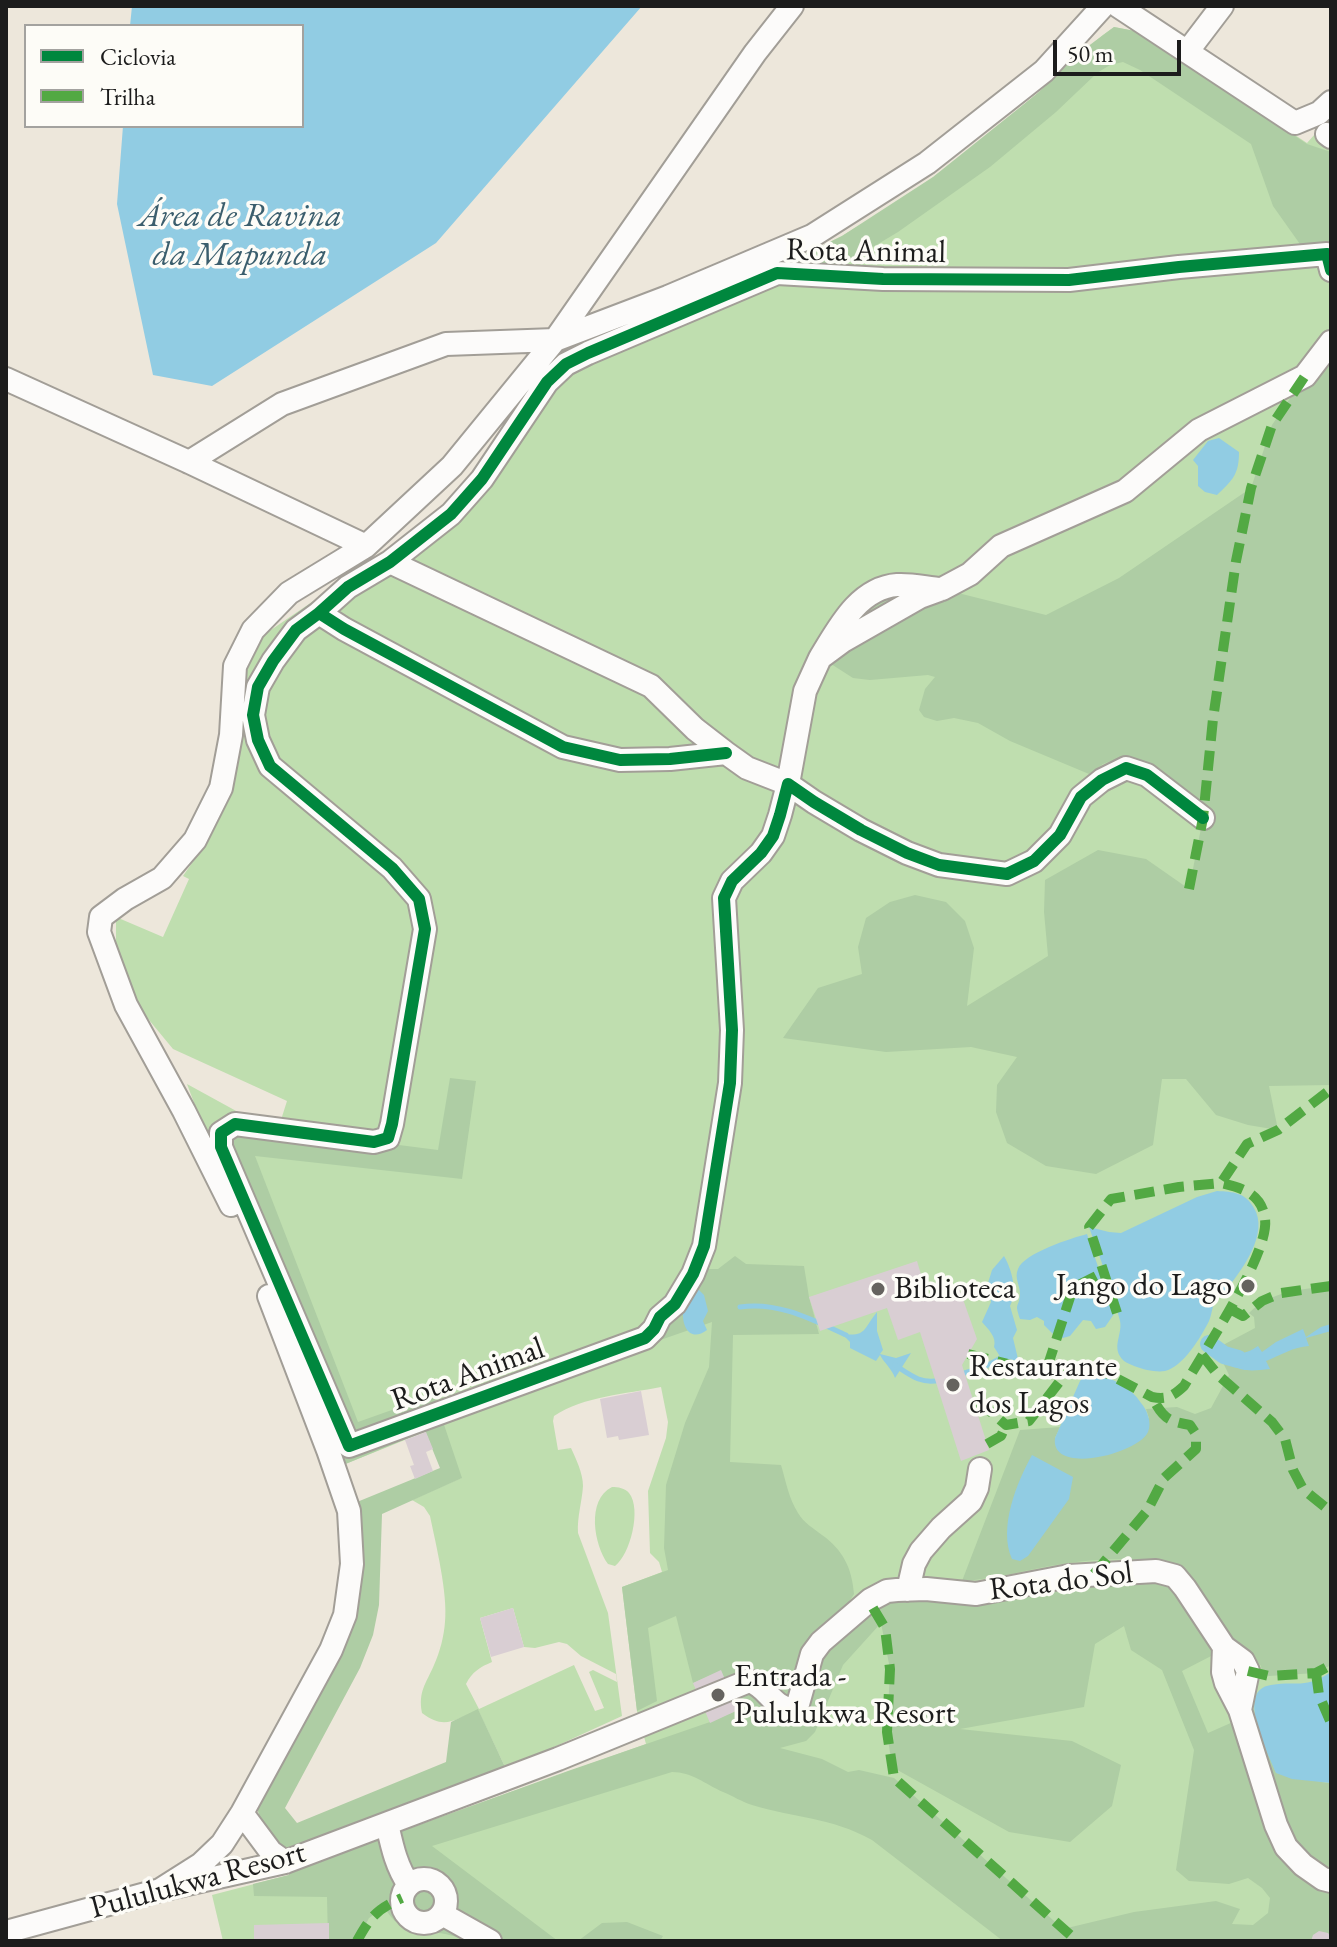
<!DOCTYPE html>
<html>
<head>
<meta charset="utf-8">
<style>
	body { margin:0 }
	#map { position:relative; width:1337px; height:1947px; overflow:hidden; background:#ede7db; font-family:"EB Garamond",serif }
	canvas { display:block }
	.frame { position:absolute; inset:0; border:8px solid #1c1c1c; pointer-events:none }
	.legend { position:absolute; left:24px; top:24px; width:280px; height:104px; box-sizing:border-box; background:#fdfcf7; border:2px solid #a3a29f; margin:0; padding:10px 14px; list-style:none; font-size:24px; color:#1c1c1c }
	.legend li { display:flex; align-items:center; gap:16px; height:40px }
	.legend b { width:40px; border:2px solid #a3a29f }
	.scale { position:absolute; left:1053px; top:40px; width:128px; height:36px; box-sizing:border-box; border:4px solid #1c1c1c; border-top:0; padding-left:10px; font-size:24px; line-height:28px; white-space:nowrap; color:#1c1c1c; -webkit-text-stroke:6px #fdfcf7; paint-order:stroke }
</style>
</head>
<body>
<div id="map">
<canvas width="1337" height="1947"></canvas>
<div class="frame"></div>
<ul class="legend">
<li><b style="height:10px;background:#00873e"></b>Ciclovia</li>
<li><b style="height:10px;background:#52a943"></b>Trilha</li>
</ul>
<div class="scale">50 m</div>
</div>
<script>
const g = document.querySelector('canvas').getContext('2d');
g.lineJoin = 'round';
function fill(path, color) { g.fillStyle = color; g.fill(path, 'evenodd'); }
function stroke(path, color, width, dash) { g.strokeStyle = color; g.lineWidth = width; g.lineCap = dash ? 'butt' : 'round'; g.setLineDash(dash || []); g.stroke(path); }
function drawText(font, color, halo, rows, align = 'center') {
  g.font = font + ' "EB Garamond",serif'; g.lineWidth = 7; g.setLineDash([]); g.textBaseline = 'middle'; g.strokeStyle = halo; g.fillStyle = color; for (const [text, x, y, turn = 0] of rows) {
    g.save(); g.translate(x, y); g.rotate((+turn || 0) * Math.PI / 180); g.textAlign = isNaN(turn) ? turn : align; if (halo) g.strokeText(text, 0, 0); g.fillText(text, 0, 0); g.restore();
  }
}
const green = new Path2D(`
	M1114,27L1140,32L1307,143L1331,116V1941H223L212,1895L289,1875L288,1868L446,1815L646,1744L637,1711L622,1587L662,1572L659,1562L650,1553L648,1491L666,1438L668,1422L661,1387C626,1394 584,1396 554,1416L553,1421L558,1450L571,1448C576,1459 583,1473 583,1486C582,1502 577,1517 578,1533L608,1613L622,1716L506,1769L478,1710C455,1720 444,1730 422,1713C418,1691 426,1684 434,1665C440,1652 444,1636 445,1622C448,1594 436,1545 430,1516L424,1507L412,1500L461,1478L442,1425L343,1465L202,1124L187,1084L249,1118L280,1123L287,1101L173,1049L135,1003L116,956V917L163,937L189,879L183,876L207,841L228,798L243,683L252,653L265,634L410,535L452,503L535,388L842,236C873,217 905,198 935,176C966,153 996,128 1026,103C1056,78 1082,49 1114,27ZM513,1608L524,1647L535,1648L559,1642L567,1644L581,1656L616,1674L617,1682L593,1670L589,1672L604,1708L595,1711L574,1665L479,1709L466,1684C472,1672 480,1667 492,1662L480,1618Z
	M612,1487C618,1487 625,1488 629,1493C642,1509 630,1555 615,1566L608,1564C594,1545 586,1500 612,1487Z`);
const forest = new Path2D(`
	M1114,27L1140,32L1307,144L1331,152V265L1307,254L1273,206L1251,144L1140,70L1123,62L1110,65L1097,73L1056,112L990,167L898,232L833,271L787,263L842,236L933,177L1039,92L1079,53Z
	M1331,342V1085L1269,1086L1278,1130L1248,1125L1216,1115L1186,1079H1162L1153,1145L1096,1174L1046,1166L1007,1143L996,1112L997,1085L1017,1057L971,1047L886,1052L783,1038L818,988L862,974L858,947L866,918L890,902L915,895L946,902L965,921L974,948L967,1006L1048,956L1044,912L1045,880L1098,850L1146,859L1189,889L1203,818L1136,761L1119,758L1103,764L1089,774L1010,741L978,723L954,718L937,721L924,717L919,710L925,689L935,677L928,675L870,680L853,678L828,662L873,599L942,589L1046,615L1119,578L1251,488L1272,425L1305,376Z
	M450,1078L476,1081L462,1179L255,1156L358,1422L434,1395L462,1478L382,1514L379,1605L373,1635L360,1668L285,1808L297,1823L446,1762L451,1722L478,1709L506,1769L290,1851C273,1844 259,1823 257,1806L326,1683L341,1651L359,1558L357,1502L440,1468L425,1431L343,1465L221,1147L235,1124L438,1150Z
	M735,1256L746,1264L804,1266L809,1297L819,1334L733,1335L730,1462L781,1465C786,1482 789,1499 798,1513C804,1523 813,1528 822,1535C843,1550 852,1568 854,1594L790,1696L784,1698L725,1680L721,1671L693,1683L676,1616L648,1628L657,1701L637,1711L622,1587L668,1570L664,1548L666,1485L685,1423L709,1367L712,1322L646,1345L701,1269H718Z
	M1331,1286V1665L1316,1673L1269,1676L1262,1674L1261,1666L1249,1651L1232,1643L1175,1565C1138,1557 1100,1558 1062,1564C1029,1569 996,1579 962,1581L1020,1430L1060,1427L1055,1438L1149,1418L1146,1409L1177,1407L1195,1414L1211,1408L1229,1375L1217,1350L1223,1345L1255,1328L1254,1317L1249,1313C1272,1291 1301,1289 1331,1286Z
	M1154,1578L1169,1582L1217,1653L1182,1671L1208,1733L1242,1718L1253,1709L1258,1727L1276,1773L1327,1783H1331V1941H1003L872,1840C831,1817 794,1818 752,1805C742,1802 733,1796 723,1792C705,1784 692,1772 672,1772L432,1846L558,1941H465C430,1922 409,1947 384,1907L369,1918L357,1941H328L327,1897L254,1896L253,1884L289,1875L288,1868L400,1832L568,1771L710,1722L738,1710L732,1696L747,1690L754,1694L781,1719L796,1720L804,1709L823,1654L873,1608L891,1602ZM881,1623L890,1669L887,1732L892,1767L1009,1832L1070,1842L1112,1806L1121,1765L1072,1741L960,1729L1084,1707L1095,1644L1124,1626L1131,1650L1162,1670L1194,1750L1176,1870L1189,1881L1229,1884L1248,1878L1262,1888L1270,1898L1268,1913L1253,1925L1232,1924L1240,1909L1216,1901L1134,1912L1063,1929L894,1778L859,1770L848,1772L822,1759L780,1748L806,1741L815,1732L843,1665Z
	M627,1922L663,1936L660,1941H578L602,1923Z`);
const water = new Path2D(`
	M132,6H642L436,243L212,386L153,375L117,204L123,126H302V26H130Z
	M1219,438L1239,452C1239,474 1233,480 1217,495L1205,492L1198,486V466L1193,460L1208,441Z
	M1217,1191C1233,1192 1245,1192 1254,1208C1269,1233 1243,1269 1226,1290C1223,1293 1220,1295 1217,1298C1212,1305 1212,1314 1209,1321C1201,1337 1183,1367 1165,1371C1159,1372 1153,1371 1147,1370C1139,1368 1130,1365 1124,1361C1110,1348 1123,1335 1120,1321C1112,1289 1100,1258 1089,1227L1109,1232L1121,1233L1197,1197Z
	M1087,1234L1114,1314L1105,1327L1096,1329L1091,1321L1083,1320L1070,1336L1063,1338L1053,1334L1044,1325V1321L1037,1317L1030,1320L1020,1319C1014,1301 1019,1309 1020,1294C1020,1285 1014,1278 1018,1269C1024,1253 1072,1238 1087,1234Z
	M1004,1256C1012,1270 1018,1292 1010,1306L1017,1330L1013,1338L1019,1363L1001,1358L994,1347C997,1337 988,1329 982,1322L991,1302L988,1283L992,1270Z
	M698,1289L704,1295L708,1311L703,1321L707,1330C691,1342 682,1328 683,1312C683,1305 687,1298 690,1292Z
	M877,1312V1331L883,1350L880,1354L896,1358L911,1353L895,1378C892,1369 885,1364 880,1355L876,1361L850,1348V1342L842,1334C867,1337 863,1329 877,1312Z
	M1331,1324V1331L1306,1338L1309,1346C1293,1347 1281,1355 1266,1361L1270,1369C1244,1372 1234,1372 1217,1350C1233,1354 1244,1356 1258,1346L1262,1352L1276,1342L1303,1329L1306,1337L1321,1327Z
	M1095,1373C1113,1379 1130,1386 1141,1403C1147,1410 1152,1422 1148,1432C1138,1454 1050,1476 1055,1438L1080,1381L1084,1376Z
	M1032,1455L1073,1477L1069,1499L1028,1556L1020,1561L1012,1559C998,1528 1017,1482 1032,1455Z
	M1331,1672V1783L1292,1779L1276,1773C1269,1754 1234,1690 1271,1685C1298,1680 1304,1690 1331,1672Z`);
const stream = new Path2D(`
	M740,1307C778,1301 813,1320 846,1335
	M895,1365C910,1375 922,1385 940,1380
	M958,1375L984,1367L1001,1358`);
const canal = new Path2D(`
	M1209,1344L1224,1355L1238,1359`);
const building = new Path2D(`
	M917,1261L925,1288L922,1289L925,1296L958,1285L977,1339L962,1365L989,1450L961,1461L920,1332L898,1340L887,1308L820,1331L809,1297Z
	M641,1391L649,1435L619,1440L618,1436L607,1438L600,1399Z
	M426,1432L433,1449L426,1452L433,1471L415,1479L410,1466L414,1465L405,1440Z
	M513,1608L524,1647L491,1657L480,1618Z
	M721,1670L738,1710L710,1723L693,1683Z
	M329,1923V1941H254V1925Z
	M1319,1931L1328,1933L1331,1937V1941H1311L1313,1935Z`);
const minor = new Path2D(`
	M1118,6L1295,123L1319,113L1331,102
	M1187,52L1222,6
	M1327,134L1331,137
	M6,379L189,462L366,546
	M189,462L282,404L446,344L555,340L668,297L812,236L927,163L1044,71L1103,6
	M390,562L651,686L695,729L726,753L747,768L788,784L805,691L820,658L843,641L920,597L942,589C927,588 912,584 897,585C858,588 838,629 820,658
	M942,589L970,574L1001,546L1125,491L1199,430L1305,376L1331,342
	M319,613L296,630L273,661L258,687L253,715L258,740L270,766L392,868L419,899L425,929L392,1124L388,1138L374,1142L235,1124L221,1133V1147L349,1446L645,1338L654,1329L660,1317L675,1304L693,1274L704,1246L730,1083L732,1030L724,898L732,881L761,853L773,836L780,815L788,784L814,802L861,830L907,853L939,865L1007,874L1034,861L1060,835L1081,797L1102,780L1126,768L1147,775L1203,818
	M726,753L670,759L620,760L563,747L344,629L319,613L348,587L390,562L451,514L482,479L547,382L566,364L588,353L777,273L883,279L1069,280L1179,267L1327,254L1331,270
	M231,1205L184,1111L126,1005L99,932L101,917L125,899L162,878L195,840L221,788L231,735L235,666L253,630L289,593L366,546L452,466L555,340L755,53L792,6
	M908,1590L914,1564L921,1551L941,1528L971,1501L977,1488L980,1469
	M1224,1647L1223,1672L1226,1683L1240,1710L1276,1825L1286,1847L1303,1865L1323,1879L1331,1881
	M242,1813L271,1852L285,1862
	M387,1824C392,1846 396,1866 409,1885
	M402 1901a22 22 0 1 1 44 0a22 22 0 1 1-44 0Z
	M160,1890L201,1864L222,1844L242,1813L331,1650L345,1615L352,1564L349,1511L328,1450L269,1296
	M442,1914L490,1941
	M6,1932L160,1890L285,1862L558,1759L749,1681C767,1686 772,1707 791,1709L798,1704L812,1654L821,1642L870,1600L887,1591L897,1590L926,1589L976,1594L1069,1576L1156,1571L1175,1576L1185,1588L1224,1647L1243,1661L1248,1671L1240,1710`);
const quiet = new Path2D(`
	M1189,889L1203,818L1213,719L1236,561L1251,488L1272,425L1305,376
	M1230,1309L1243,1316L1262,1301L1281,1293L1331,1286
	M1117,1313L1089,1227L1111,1199L1179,1187L1221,1183L1247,1144L1278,1130L1331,1089
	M968,1354L1028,1369L1054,1368
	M1202,1355L1218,1375L1272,1422L1285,1439L1293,1470L1303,1489L1331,1512
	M1047,1368L1073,1288L1104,1272
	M976,1408L983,1405L1006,1425L1029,1421L1071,1367H1095L1152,1397C1167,1400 1173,1396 1184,1386C1203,1353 1270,1253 1265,1219C1262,1194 1243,1188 1221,1183
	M987,1444L1001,1436L1006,1425
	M1094,1574L1147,1511L1164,1478L1196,1449V1434L1190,1425C1167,1421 1163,1418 1152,1397
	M873,1608L885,1628L890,1669L887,1732L894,1778L1077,1941
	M1248,1671L1269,1676L1316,1673L1331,1665
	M1316,1673L1319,1695L1331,1723
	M357,1941C370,1917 377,1909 402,1898`);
const cycleway = new Path2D(`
	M319,613L296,630L273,661L258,687L253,715L258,740L270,766L392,868L419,899L425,929L392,1124L388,1138L374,1142L235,1124L221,1133V1147L349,1446L645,1338L654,1329L660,1317L675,1304L693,1274L704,1246L730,1083L732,1030L724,898L732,881L761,853L773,836L780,815L788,784L814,802L861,830L907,853L939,865L1007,874L1034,861L1060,835L1081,797L1102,780L1126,768L1147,775L1203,818
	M726,753L670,759L620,760L563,747L344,629L319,613L348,587L390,562L451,514L482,479L547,382L566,364L588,353L777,273L883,279L1069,280L1179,267L1327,254L1331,270`);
const markers = [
	[1248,1286,8,"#65635f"],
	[878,1289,8,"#65635f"],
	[953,1385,8,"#65635f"],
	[718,1695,8,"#65635f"]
];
const streetNames = [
	["Rota Animal",866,252,1],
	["Rota Animal",468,1375,-20],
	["Rota do Sol",1061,1582,-7],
	["Pululukwa Resort",198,1881,-15]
];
const poiNames = [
	["Jango do Lago",1232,1286,"right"],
	["Biblioteca",894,1289],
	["Restaurante",969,1367],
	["dos Lagos",969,1404],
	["Entrada -",734,1677],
	["Pululukwa Resort",734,1714]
];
const waterNames = [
	["Área de Ravina",240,217],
	["da Mapunda",240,256]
];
fill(green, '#bfdeaf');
fill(forest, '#aecda4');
fill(water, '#91cce3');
stroke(stream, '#91cce3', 5);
stroke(canal, '#91cce3', 18);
fill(building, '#d9ced3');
stroke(minor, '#a29e97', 26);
stroke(minor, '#fcfbfa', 22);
stroke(quiet, '#52a943', 10, [20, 10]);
stroke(cycleway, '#00873e', 12);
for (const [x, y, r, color] of markers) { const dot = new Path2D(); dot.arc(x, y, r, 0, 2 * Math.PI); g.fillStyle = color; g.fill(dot); stroke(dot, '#fdfcf7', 3); }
drawText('32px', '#1c1c1c', '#fdfcf7', streetNames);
drawText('32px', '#1c1c1c', '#fdfcf7', poiNames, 'left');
drawText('italic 34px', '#3b5e6d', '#fdfcf7', waterNames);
</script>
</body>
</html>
